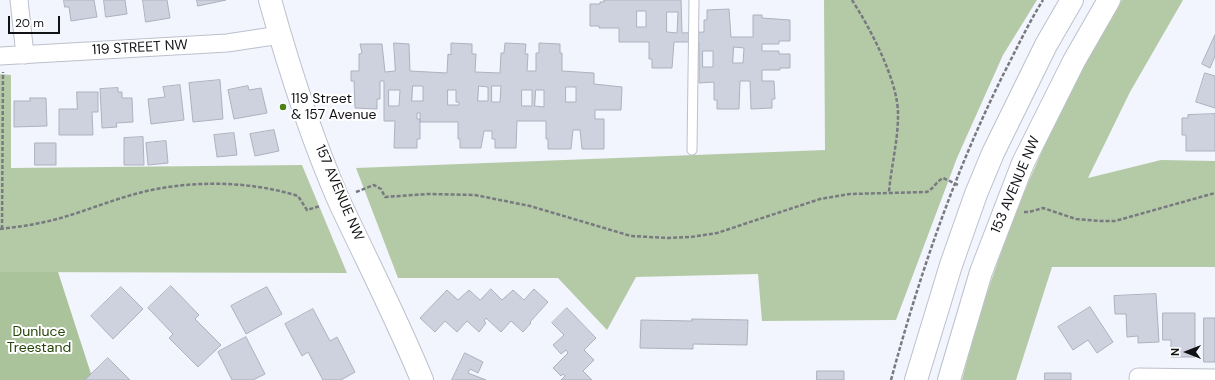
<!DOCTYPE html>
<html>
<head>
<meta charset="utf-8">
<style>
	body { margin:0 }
	#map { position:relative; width:1215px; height:380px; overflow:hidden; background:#f2f5fd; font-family:"DM Sans",sans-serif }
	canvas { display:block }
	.north { position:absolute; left:1167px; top:332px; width:40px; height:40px; -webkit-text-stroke:3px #fff; paint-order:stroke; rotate:270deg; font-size:11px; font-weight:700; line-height:16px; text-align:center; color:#111216 }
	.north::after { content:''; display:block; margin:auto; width:14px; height:18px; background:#111216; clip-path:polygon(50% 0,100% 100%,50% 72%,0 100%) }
	.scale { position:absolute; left:8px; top:16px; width:52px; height:18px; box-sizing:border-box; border:2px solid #111216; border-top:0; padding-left:5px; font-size:12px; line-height:14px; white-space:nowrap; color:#111216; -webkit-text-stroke:3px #fff; paint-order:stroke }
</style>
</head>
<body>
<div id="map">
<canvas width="1215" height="380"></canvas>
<div class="north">N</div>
<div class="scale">20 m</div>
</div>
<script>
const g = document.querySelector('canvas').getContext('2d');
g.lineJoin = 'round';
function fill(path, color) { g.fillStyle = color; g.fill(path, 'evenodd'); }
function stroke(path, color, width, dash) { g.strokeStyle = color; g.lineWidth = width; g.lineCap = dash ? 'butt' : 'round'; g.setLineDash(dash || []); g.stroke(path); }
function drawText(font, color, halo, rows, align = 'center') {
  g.font = font + ' "DM Sans",sans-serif'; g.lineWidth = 4; g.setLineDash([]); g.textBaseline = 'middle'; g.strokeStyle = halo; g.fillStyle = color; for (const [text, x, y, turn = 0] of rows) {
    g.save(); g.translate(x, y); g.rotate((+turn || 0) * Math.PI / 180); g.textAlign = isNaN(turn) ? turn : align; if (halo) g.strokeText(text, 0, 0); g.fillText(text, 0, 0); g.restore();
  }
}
const green = new Path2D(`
	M824,0H1037L1003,55L957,158L896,320L762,321L758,274L636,277L607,330L558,278H398L356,168L825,150Z
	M1122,0H1183L1130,92L1088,178L1161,160L1215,161V267H1052L1016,380H962C996,247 1050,117 1122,0Z
	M0,74L11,75V168L302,165L347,273L0,272Z`);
const forest = new Path2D(`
	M0,272H58L93,380H0Z`);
const building = new Path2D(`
	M64,0H94L97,17L71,21L69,7H65Z
	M104,0H125L127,14L106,17Z
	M143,0H167L170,18L146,22Z
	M197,0H226L198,6Z
	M604,0H681L682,33L704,32V20H707V10L729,9L731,37H753V15H762V18L790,20V41H779V44H762V51H779V54H790V68H780V70H762V81H774L775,99H772V108L751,109L750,81H740L739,109H717V100H714V82L699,83V42H674L672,68H652V59H649V42H619V28H599V26H590V4H600V2H604ZM637,11H646V27H637ZM667,12H678L677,33L667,32ZM734,47L744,48L743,63H733ZM703,51H713V67H703Z
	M1215,35V56L1210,68L1202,64Z
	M394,43L409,44L410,71L447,73L448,54L451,55V43L472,44V54H476L475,72L500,73L501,53H504L505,43L526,44L525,54H528L527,71H536V53H539V43L560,44V53H562V71L594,73V84L622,87L621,110H595V119H604V149H582L580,130H573L571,149H548V139H546V121H517L516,148H495V139H492V131H484L481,148H460V139H458V122H420V113H417V119H420V139H417V148H394L395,121H384V81H380V99H377V109L355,108L354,81H351V71H359V54L362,53L360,44H382L385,72L395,71ZM413,86H423V101H412ZM479,86L488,87V101H478ZM492,86H501L500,102H492ZM566,87H576V102H566ZM389,90H400L399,106H389ZM448,90H456V102H459V105H448ZM522,90H532V106H522ZM536,90H544V107L535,106Z
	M1205,73L1215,76V108L1196,102Z
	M220,80L223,119L193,122L189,83Z
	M180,85L184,120L151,124L148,99L165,97L163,87Z
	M248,86L249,90L261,88L267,113L234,119L228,90Z
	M118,88V92H122V98H132L133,122L116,123L117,127L102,128L100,89Z
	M77,92H98V112H92L93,135H59V109H77Z
	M30,98H46L47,126L14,127V101H30Z
	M1215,114V151H1186V135H1182V118H1188V115Z
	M274,130L279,151L255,156L250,134Z
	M234,133L237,155L217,157L214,135Z
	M143,137L144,165H124V138Z
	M166,141L168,163L148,165L146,143Z
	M35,143H56V165H35Z
	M171,286L199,315L195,319L221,345L198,367L169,338L173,334L148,308Z
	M121,287L143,309L113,339L91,316Z
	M267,287L282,314L246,334L231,306Z
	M491,289L502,300L513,290L524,300L534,289L548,302L530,322L531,323L523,332L511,321L501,332L486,318L484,321L486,323L479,332L467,321L457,332L445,321L435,332L420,318L447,290L458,300L469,290L480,300Z
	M1156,294L1159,342L1138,343V336L1127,337L1126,314H1115L1114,296Z
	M1090,307L1113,342L1097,353L1088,340L1073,350L1058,327Z
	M567,308L596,338L584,350L594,360L583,371L592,380H561L565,376L563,374L561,376L553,368L568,353L566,350L561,354L553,345L564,335L552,323Z
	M313,309L330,341L337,337L355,372L341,380H323L308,352L302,356L285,324Z
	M1163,313H1195V357H1171V340H1163Z
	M1204,318H1215V362H1204Z
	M692,319L748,320L747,345L693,344V349L640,348L641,320L692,321Z
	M246,337L265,374L253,380H232L218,352Z
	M465,353L483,362L478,373L470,369L468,373L486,380H452Z
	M108,358L130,380H85Z
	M817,371H844V380H817Z
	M1045,373H1071V380H1045Z`);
const path = new Path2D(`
	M852,0C870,28 899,82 898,116C898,141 891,167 889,192
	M356,192L374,185L381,189L385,197L427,194L475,195L530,206L631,236L668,238L691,237L717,233L820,199L850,194L927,192C934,188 937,181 943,178L958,185
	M1024,212H1029L1043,208L1076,219L1101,221H1115L1215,193
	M0,229C19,227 38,224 57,219C83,212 109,201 135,194C185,180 248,180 298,196L307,210L320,206
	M2,229L3,72
	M891,380C920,273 954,174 1003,75C1016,50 1028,24 1043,0`);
const lane = new Path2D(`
	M692,150L694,0`);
const street = new Path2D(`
	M19,0L25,55
	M0,56L227,43L280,35
	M1138,377L1215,378`);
const secondary = new Path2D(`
	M270,0C289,68 311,137 339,201C367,261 397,319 422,380
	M916,380L951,265L976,194L993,153L1046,45L1072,0
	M949,380L981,272L1023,163L1074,61L1109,0`);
const markers = [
	[283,107,4,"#4c8117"]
];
const streetNames = [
	["119 STREET NW",140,48,-3],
	["153 AVENUE NW",1016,185,-67],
	["157 AVENUE NW",339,193,67]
];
const poiNames = [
	["119 Street",291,99],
	["& 157 Avenue",291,115]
];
const parkNames = [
	["Dunluce",39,332],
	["Treestand",39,348]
];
fill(green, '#b4caa6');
fill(forest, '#aac39a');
fill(building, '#ced2df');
stroke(building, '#acb1bd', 1);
stroke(lane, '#bcc0cc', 11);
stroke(street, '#bcc0cc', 19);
stroke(secondary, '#bcc0cc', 24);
stroke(path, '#787a80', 2.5, [4, 2]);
stroke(lane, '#fff', 9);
stroke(street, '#fff', 17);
stroke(secondary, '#fff', 22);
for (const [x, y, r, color] of markers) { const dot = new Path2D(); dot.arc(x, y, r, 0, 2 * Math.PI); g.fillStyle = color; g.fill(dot); stroke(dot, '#fff', 1.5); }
drawText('14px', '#111216', '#fff', streetNames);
drawText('14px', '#111216', '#fff', poiNames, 'left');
drawText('14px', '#254407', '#fff', parkNames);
</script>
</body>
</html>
